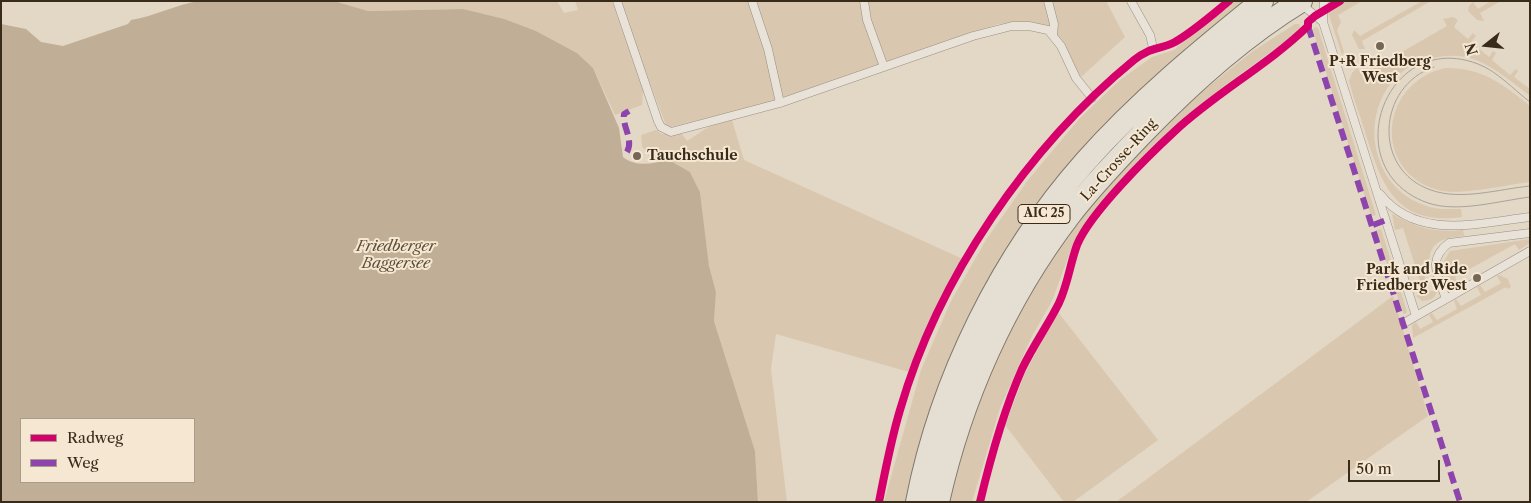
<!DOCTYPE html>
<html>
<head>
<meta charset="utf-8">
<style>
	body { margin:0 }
	#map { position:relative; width:1531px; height:503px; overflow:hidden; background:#e3d7c5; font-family:"Libre Caslon Text",serif }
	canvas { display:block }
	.frame { position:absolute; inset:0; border:2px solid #382b1a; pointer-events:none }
	.legend { position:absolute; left:20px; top:418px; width:175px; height:65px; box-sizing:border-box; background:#f5e7d1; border:1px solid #a99c88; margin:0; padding:6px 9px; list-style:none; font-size:15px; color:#382b1a }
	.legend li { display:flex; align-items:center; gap:10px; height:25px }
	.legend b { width:25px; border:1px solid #a99c88 }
	.north { position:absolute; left:1461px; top:20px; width:50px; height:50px; -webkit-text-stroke:4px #f5e7d1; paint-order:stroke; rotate:254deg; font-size:14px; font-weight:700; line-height:20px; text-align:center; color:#382b1a }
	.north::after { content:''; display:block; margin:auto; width:18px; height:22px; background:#382b1a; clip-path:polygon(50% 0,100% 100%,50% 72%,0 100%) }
	.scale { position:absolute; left:1348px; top:460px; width:92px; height:22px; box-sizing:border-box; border:2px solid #382b1a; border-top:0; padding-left:6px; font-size:15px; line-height:18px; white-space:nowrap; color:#382b1a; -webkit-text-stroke:4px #f5e7d1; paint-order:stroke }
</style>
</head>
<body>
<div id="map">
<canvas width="1531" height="503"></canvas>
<div class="frame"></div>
<ul class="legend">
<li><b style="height:6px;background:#d6006c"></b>Radweg</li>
<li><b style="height:6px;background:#8e44ad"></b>Weg</li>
</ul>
<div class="north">N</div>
<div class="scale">50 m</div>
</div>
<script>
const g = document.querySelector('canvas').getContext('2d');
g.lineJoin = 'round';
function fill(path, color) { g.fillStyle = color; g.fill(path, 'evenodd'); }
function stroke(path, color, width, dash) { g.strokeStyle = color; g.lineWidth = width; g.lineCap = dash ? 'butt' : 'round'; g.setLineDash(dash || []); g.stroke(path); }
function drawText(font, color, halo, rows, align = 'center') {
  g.font = font + ' "Libre Caslon Text",serif'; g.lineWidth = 4; g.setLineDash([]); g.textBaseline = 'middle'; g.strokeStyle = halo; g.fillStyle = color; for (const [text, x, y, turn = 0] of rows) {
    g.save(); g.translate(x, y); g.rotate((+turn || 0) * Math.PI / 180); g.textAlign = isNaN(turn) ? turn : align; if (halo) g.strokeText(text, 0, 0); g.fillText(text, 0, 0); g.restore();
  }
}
const green = new Path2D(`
	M334,1H557L564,13L578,10L575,1H612L643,90L642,105L615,115L593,68L577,53L536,31L463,9L368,11Z
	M619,1H1106L1125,37L1081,77L1052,28L1026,22L998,24L779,100L667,128Z
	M1232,1H1249L1119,114L908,502H884L921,370L951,301L986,240L1028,180L1080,118L1120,80L1152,57L1174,50Z
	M1346,1H1362L1338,15L1341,22L1337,30L1344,52L1342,55L1328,12Z
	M1422,1H1431L1362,41L1365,49H1359L1352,35L1354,30L1360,36Z
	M1491,1H1501L1480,13L1484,21L1477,20L1468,11L1469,6L1473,2L1478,9Z
	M1453,17L1458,20L1454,27L1468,39L1473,33L1476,36L1471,42L1489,57L1493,51L1496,53L1492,60L1510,75L1516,69L1518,71L1514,77L1530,89V96C1513,83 1496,68 1476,60C1461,54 1443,55 1427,59C1358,80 1357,181 1424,205C1436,210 1448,209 1461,209L1462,217C1396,226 1382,186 1365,132C1360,115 1353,98 1349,81L1352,73L1357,68L1362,75L1447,26L1443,19Z
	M1295,24H1299L1301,29L1293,36L1224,86L1169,131L1142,157L1087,222L1073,244L1052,301L1031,338L1000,408L972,502H946L970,416L1007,329L1075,220L1168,119L1253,51Z
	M1315,27L1318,28L1376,215L1371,216L1313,30Z
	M1445,68C1481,67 1503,84 1530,106V182C1505,185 1460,196 1438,190C1373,172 1378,84 1445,68Z
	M732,120L744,160L963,259L933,315L909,372L776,334L771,369L787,502H758L755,451L714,321L716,292L709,267L700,192L690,172L669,160L653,162L642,146L641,135L656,130L662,134H682L687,141L710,126Z
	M1392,214C1419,228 1432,233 1463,230L1464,236C1445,238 1430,240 1429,262L1421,265L1429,291H1437C1436,298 1429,301 1422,301L1416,296L1424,293L1403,228L1395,230Z
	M1381,229L1407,312L1405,314L1403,313L1376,230Z
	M1530,239V243L1519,250L1515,244L1455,277L1458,283H1451L1448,279L1444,261L1450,251Z
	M1499,275L1508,279L1511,287L1507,289L1506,287L1413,338L1412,325L1416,322L1420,329L1433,322L1429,315L1432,313L1437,320L1457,309L1454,301L1456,299L1461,306L1481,295L1477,287L1480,285L1485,292L1501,283L1497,276Z
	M1393,296L1428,416L1306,502H1116Z
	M1058,312L1158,440L1073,502H1064L1005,425L1025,373Z`);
const water = new Path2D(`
	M199,1H334L368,11L463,9L504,19L536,31L577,53L593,68L619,128L623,157C637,168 653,163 669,160L690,172L700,192L709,266L716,292L714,321L755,451L758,502H1V24L26,29L41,42L63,46L128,24L131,20C155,16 175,5 199,1ZM21,419H194V482H21Z`);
const lane = new Path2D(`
	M617,1L658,121L661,127L671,132L780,103L973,36L1012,26H1029L1048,30L1061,46L1076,78L1092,98
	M752,1L768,49L780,103
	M864,1L867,20L884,67
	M1048,1L1054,24L1053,35
	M1131,1L1150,35L1153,48
	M1324,1L1323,22L1416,316
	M1301,4L1323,22
	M1380,194C1417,241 1479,223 1530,217
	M1446,299C1439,277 1426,260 1449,243L1530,233
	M1404,323L1530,251`);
const primary = new Path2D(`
	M917,502C941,379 1002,256 1085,162C1138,102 1200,51 1262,1
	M938,502C961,399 1005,300 1069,216C1092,186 1117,160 1142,134C1190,84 1242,37 1301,1`);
const tram = new Path2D(`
	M1434,67C1377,86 1372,170 1431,190C1461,201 1499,189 1530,186
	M1530,102C1514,90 1497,71 1478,64C1385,28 1334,170 1428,203C1458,213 1498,201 1530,197`);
const quiet = new Path2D(`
	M1308,26L1460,502
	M627,152C634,139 622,127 624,114L629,111
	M1373,225L1386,220`);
const cycleway = new Path2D(`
	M879,502C885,471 891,440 900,410C938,278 1028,147 1134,60C1150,47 1159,50 1175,42C1194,31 1212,15 1229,1
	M980,502C991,456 1003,412 1022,369C1033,346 1048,325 1059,303C1068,284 1070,264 1077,245C1090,213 1149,155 1175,131C1217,92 1268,65 1308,26V22L1315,16L1340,1`);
const markers = [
	[1380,46,5,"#746756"],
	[637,156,5,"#746756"],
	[1477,278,5,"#746756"]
];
const shields = [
	[1044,214,52]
];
const shieldNames = [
	["AIC 25",1044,214]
];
const poiNames = [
	["P+R Friedberg",1380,62],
	["West",1380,78],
	["Tauchschule",647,156,"left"],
	["Park and Ride",1467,270,"right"],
	["Friedberg West",1467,286,"right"]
];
const streetNames = [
	["La-Crosse-Ring",1119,160,-48]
];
const waterNames = [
	["Friedberger",396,247],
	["Baggersee",396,264]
];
fill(green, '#d9c8af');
fill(water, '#c0af96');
stroke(lane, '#989084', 9);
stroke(primary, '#7f786c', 24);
stroke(lane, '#e8e2d9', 8);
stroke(primary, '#e5ded3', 22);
stroke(tram, '#a8a39a', 1);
stroke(quiet, '#8e44ad', 6, [12, 6]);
stroke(cycleway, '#d6006c', 8);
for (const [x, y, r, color] of markers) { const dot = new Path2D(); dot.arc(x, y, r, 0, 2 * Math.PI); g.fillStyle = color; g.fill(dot); stroke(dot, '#f5e7d1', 2); }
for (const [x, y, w] of shields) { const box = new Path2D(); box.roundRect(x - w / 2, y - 9.5, w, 19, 4); g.fillStyle = '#f5e7d1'; g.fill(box); stroke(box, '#382b1a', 1); }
drawText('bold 12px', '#382b1a', null, shieldNames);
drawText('bold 14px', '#382b1a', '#f5e7d1', poiNames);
drawText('14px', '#382b1a', '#f5e7d1', streetNames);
drawText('italic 15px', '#5c4e39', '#f5e7d1', waterNames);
</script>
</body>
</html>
